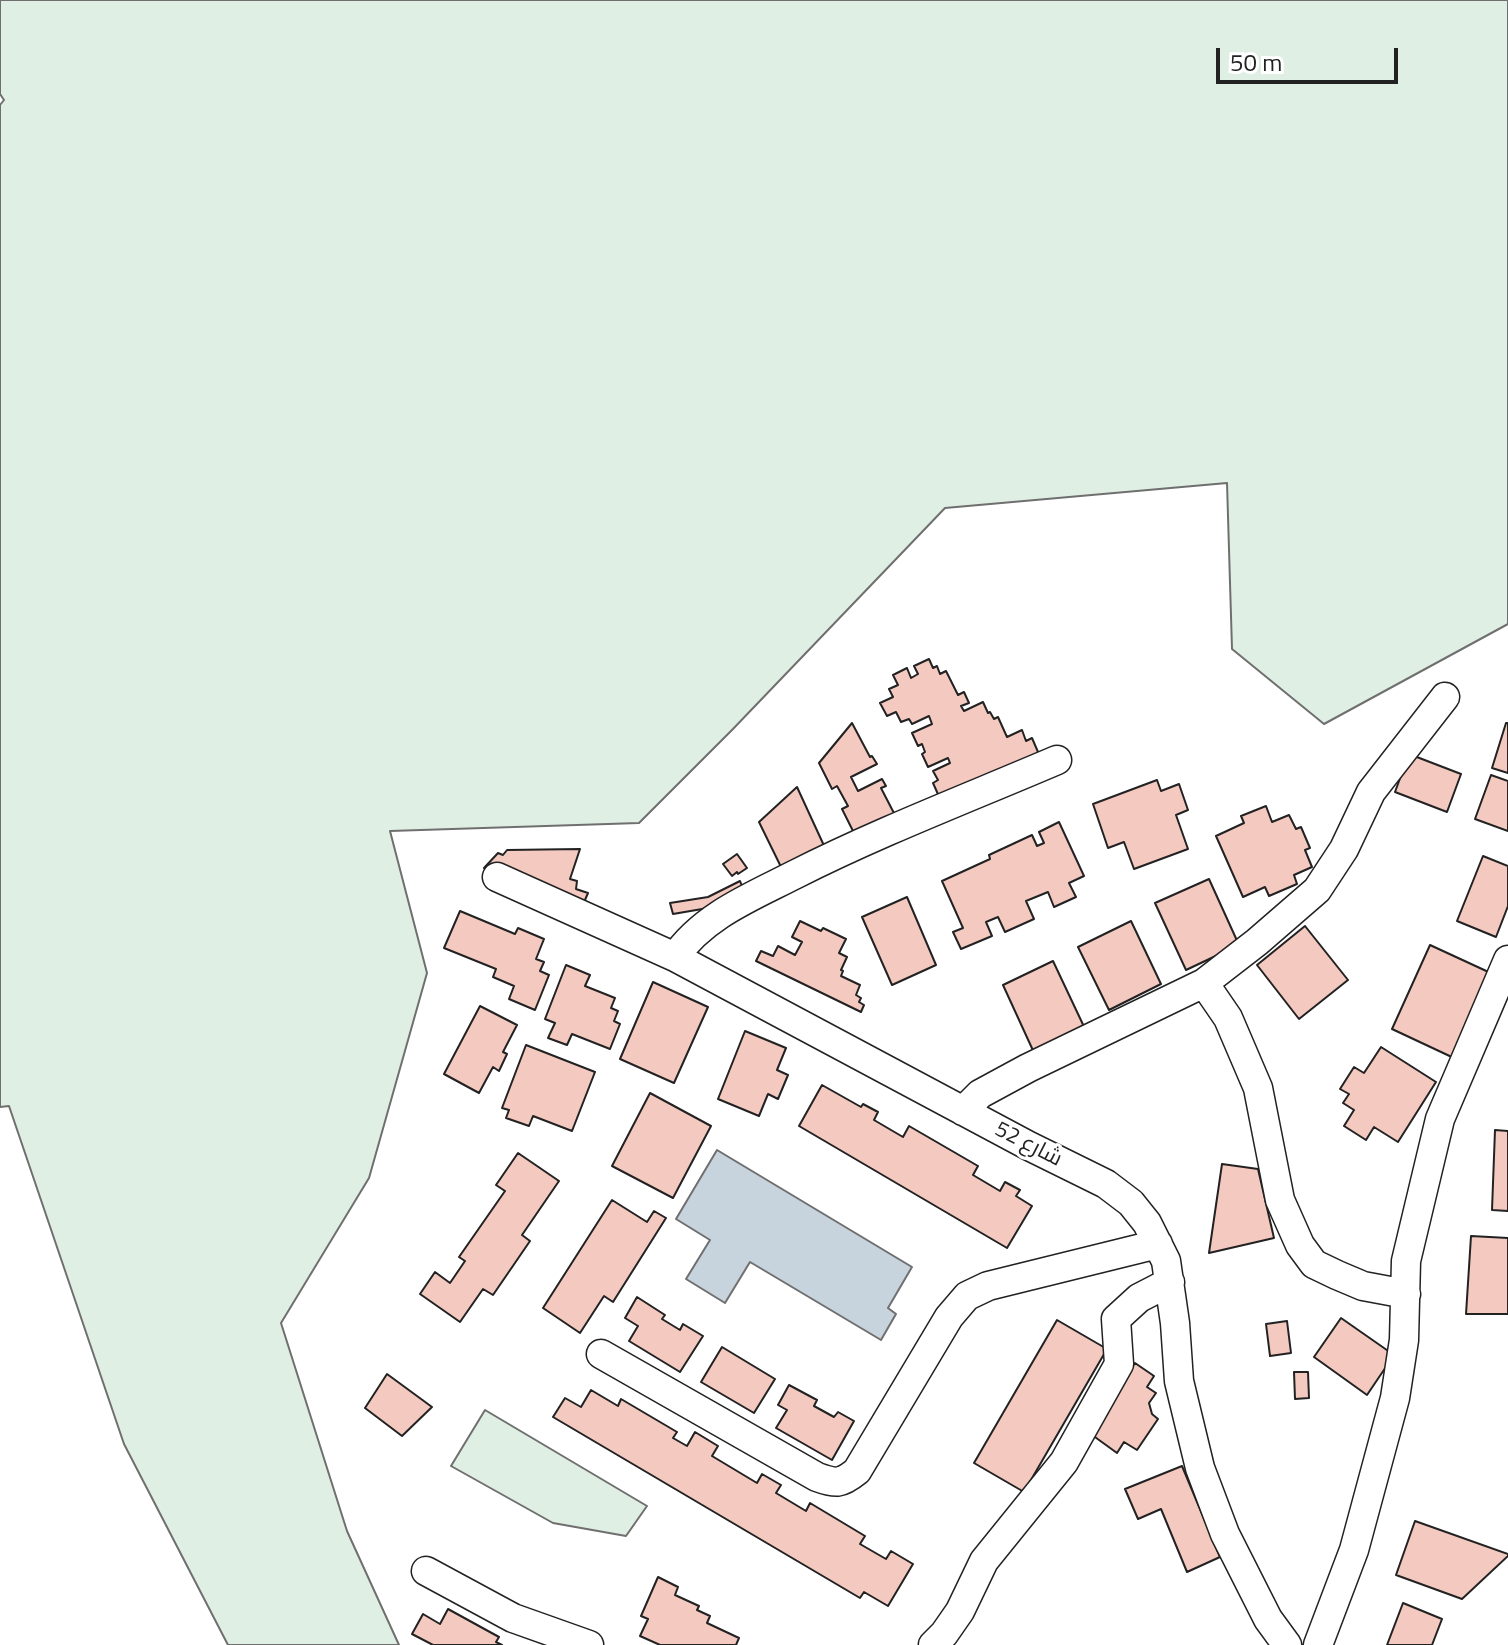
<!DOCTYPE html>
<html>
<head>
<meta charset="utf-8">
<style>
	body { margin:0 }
	#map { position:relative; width:1508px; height:1645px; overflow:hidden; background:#fff; font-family:"Titillium Web",sans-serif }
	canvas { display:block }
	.scale { position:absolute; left:1216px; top:48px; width:182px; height:36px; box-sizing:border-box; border:4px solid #222; border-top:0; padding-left:10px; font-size:24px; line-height:28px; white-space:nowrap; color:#222; -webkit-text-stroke:6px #fff; paint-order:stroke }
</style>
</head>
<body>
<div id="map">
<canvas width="1508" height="1645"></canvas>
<div class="scale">50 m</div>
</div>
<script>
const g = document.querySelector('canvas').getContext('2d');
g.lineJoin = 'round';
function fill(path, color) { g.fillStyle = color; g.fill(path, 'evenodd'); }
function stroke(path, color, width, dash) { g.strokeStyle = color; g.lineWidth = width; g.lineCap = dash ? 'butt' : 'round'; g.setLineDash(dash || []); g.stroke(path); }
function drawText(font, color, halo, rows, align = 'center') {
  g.font = font + ' "Titillium Web",Cairo,sans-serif'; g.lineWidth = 6; g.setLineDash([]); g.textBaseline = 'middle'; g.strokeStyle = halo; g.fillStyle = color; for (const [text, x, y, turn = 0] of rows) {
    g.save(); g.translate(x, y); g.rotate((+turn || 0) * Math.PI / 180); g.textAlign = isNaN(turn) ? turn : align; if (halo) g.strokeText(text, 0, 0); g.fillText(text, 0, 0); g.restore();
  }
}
const green = new Path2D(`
	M0,0H1508V624L1324,724L1232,649L1227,483L945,508L732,730L639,823L390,831L427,973L369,1178L281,1323L347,1531L399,1645H228L124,1444L9,1106L0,1107V105L4,100L0,94Z
	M485,1410L647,1506L626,1536L553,1523L451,1466Z`);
const water = new Path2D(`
	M717,1150L912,1267L888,1308L896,1314L881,1340L750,1262L725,1303L686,1279L710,1240L676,1219Z`);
const building = new Path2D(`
	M929,659L933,668L937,666L940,674L946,671L958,695L964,692L969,703L961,706L964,711L983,702L988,713L990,712L994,719L998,717L1007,737L1022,730L1026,741L1032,738L1041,759L941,801L933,783L938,780L933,771L950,763L948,758L928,767L922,754L925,752L922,744L918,746L912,733L932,724L929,716L912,724L909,719L901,722L896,712L887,716L880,703L893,697L889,689L898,685L893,675L907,668L911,678L918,674L914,666Z
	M852,723L870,757L872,756L877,764L851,777L858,791L882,779L886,786L881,788L897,819L854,833L842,809L848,806L837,786L832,789L819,763Z
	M1506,723H1508V773L1492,768Z
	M1409,754L1461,774L1447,812L1395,792Z
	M1491,775L1508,781V831L1475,819Z
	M1157,780L1161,791L1179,784L1188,810L1176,815L1188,849L1134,869L1124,842L1108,848L1093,804Z
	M797,787L826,850L783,871L759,822Z
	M1266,806L1272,822L1289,815L1296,829L1301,827L1310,848L1305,850L1312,867L1294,875L1297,884L1269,896L1265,887L1243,897L1216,836L1244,823L1241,816Z
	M1059,822L1084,876L1069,883L1076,897L1054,907L1048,892L1026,901L1034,919L1005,932L998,917L986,922L992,936L961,949L953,932L963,928L942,881L990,859L989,855L1032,835L1037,846L1044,843L1039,832Z
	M580,849L570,879L577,881L576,889L588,893L582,907L484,868L498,853L503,855L507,850Z
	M737,854L747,868L738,874L737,872L732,876L723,864Z
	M1483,856L1508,866V906L1496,937L1457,921Z
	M1209,879L1239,945L1186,970L1155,903Z
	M740,881L744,891L708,908L673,914L670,903L708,897Z
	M907,897L936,965L892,985L862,917Z
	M460,911L515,934L518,928L544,939L536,959L544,962L540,971L549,975L535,1010L509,999L514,986L493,977L496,969L444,948Z
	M800,921L821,931L823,928L846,939L839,953L847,957L841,970L843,971L841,976L860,985L856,995L861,998L859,1002L864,1005L861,1012L756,961L761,951L773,956L778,946L795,955L802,942L792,937Z
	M1131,921L1161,984L1109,1010L1078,947Z
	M1305,926L1348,980L1299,1019L1257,965Z
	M1430,945L1495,975L1456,1059L1392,1029Z
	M1053,961L1087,1033L1036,1057L1003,985Z
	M566,965L590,975L585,986L615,998L611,1008L618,1011L614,1021L620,1024L610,1049L572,1034L567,1045L548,1038L555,1023L545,1019Z
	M653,982L708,1007L674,1083L620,1059Z
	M480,1006L517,1025L503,1052L507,1054L499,1071L493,1067L479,1093L444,1074Z
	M745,1031L786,1048L777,1070L788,1075L778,1099L768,1094L759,1116L718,1099Z
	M526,1045L595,1072L572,1131L533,1116L529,1126L506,1118L509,1110L502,1108Z
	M1381,1047L1436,1082L1398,1142L1374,1127L1366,1140L1344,1126L1354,1110L1343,1103L1349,1094L1340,1089L1354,1067L1364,1073Z
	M822,1085L861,1107L863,1104L878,1112L874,1120L903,1137L909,1126L978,1166L973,1175L1000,1191L1005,1182L1020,1190L1016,1196L1032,1206L1007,1248L799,1126Z
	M650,1093L711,1126L673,1198L612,1166Z
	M1495,1130L1508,1131V1211L1492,1210Z
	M518,1153L559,1181L522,1235L530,1241L493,1295L483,1289L460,1322L420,1294L435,1272L450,1283L465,1261L459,1257L505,1191L496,1185Z
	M1222,1164L1258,1169L1274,1238L1209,1253Z
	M612,1200L647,1222L654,1211L666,1218L613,1302L604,1296L580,1333L543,1308Z
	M1471,1236L1508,1238V1314H1466Z
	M637,1297L665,1315L662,1319L680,1330L683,1324L703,1336L680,1372L629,1341L638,1326L625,1318Z
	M1341,1318L1394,1355L1367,1395L1314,1357Z
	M1057,1320L1107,1349L1024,1492L974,1463Z
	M1287,1321L1291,1353L1270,1356L1266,1324Z
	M722,1347L775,1379L754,1413L701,1382Z
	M1135,1363L1154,1376L1147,1387L1156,1393L1149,1403L1152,1414L1158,1419L1137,1450L1124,1442L1117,1453L1088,1432Z
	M1294,1372H1308L1309,1398L1295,1399Z
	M387,1374L432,1407L402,1436L365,1408Z
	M789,1385L817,1400L814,1406L834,1417L838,1412L854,1421L832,1460L776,1428L787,1410L778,1405Z
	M591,1390L618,1406L621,1399L677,1432L673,1438L687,1446L695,1432L718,1446L712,1456L757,1483L762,1474L781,1485L776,1493L806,1511L810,1503L865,1536L860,1544L886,1559L891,1551L913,1564L888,1606L864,1592L860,1598L553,1417L565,1398L581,1407Z
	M1182,1466L1220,1557L1187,1572L1161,1509L1138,1519L1125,1489Z
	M1415,1521L1508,1554V1556L1462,1599L1396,1575Z
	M658,1577L678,1587L675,1595L699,1606L697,1610L710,1616L707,1623L739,1638L736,1645H660L640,1636L648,1619L641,1616Z
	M1403,1603L1442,1619L1432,1645H1387Z
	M448,1609L499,1637L496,1642L502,1645H433L412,1634L423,1614L440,1624Z`);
const minor = new Path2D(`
	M497,877L675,957L1029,1146L1106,1184L1131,1203L1147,1223L1166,1261L1175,1323L1179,1381L1200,1468L1225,1534L1268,1619L1287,1645
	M675,957C703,916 751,897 794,875C879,832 968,798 1057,760
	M1204,983L1228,1018L1258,1088L1280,1200L1300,1245L1314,1264L1337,1275L1363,1286L1406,1294
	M963,1111L980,1094L1028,1068L1204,983L1257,942L1317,890L1344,849L1371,792L1445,697
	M601,1354L817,1477C836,1484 841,1484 857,1471L949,1317L967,1296L988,1286L1158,1244
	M426,1571L513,1618L589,1645
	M933,1645L944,1634L960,1611L984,1561L1064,1462L1119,1364L1116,1319L1139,1298L1170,1282
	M1318,1645L1354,1550L1395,1398L1404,1340L1406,1261L1440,1119L1508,960`);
const streetNames = [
	["شارع 52",1028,1145,27]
];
fill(green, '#e0efe3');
stroke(green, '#6f6f6f', 2);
fill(water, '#c7d3dd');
stroke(water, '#6f6f6f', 2);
fill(building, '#f3c9c0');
stroke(building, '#222', 2);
stroke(minor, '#222', 31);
stroke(minor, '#fff', 28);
drawText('22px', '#222', '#fff', streetNames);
</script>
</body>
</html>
